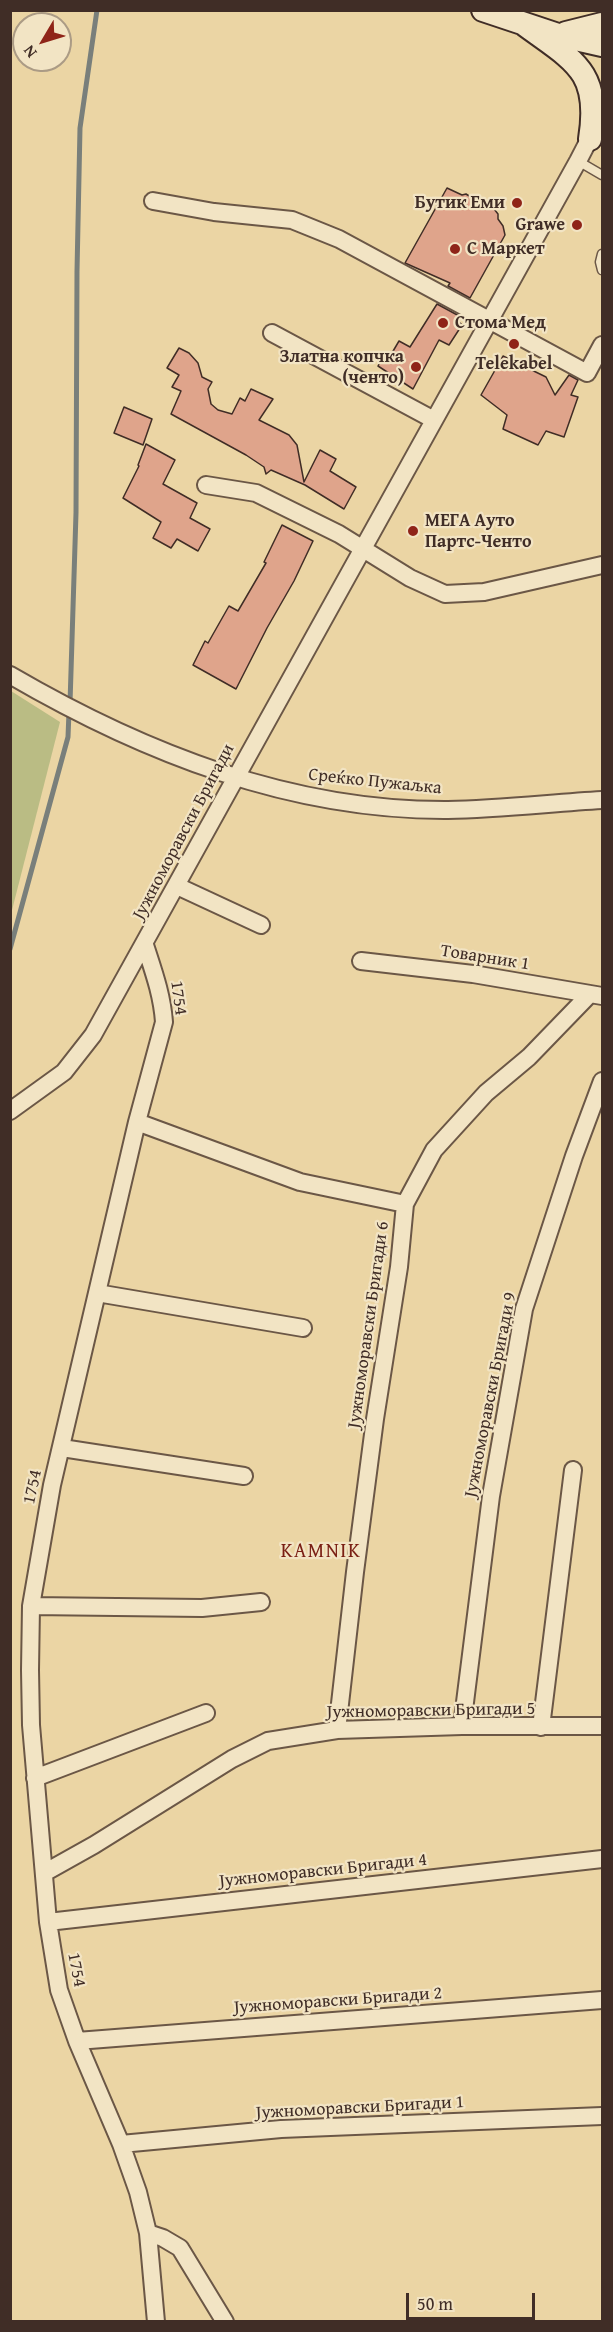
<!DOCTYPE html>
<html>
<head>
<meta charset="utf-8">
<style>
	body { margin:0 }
	#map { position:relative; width:613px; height:2332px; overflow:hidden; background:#ebd5a4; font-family:"Gentium Book Plus",serif }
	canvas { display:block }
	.frame { position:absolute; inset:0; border:12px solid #402d26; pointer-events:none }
	.north { position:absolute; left:12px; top:12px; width:60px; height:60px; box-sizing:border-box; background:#f2e4c4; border:2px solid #ab9b85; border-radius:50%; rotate:232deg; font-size:16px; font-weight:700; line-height:24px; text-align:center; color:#402d26 }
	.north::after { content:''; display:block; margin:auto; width:21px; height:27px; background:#8f2418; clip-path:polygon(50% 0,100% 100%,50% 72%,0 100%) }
	.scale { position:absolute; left:406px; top:2293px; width:129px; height:27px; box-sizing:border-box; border:3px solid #402d26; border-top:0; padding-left:8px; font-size:18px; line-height:21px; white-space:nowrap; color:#402d26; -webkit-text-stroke:4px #f2e4c4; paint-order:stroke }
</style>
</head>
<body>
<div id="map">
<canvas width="613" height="2332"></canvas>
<div class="frame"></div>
<div class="north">N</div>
<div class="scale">50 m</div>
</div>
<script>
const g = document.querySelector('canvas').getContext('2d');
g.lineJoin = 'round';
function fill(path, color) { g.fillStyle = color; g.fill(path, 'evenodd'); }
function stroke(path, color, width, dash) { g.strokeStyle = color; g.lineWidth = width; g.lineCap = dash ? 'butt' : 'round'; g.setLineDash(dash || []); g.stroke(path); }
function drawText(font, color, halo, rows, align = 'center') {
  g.font = font + ' "Gentium Book Plus",serif'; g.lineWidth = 4.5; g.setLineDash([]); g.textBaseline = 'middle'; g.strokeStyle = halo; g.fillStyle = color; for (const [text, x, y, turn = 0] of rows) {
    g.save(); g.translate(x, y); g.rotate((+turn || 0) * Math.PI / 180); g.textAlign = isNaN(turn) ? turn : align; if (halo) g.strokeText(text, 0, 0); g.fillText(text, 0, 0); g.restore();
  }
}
const green = new Path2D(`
	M11,691L60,722L11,914Z`);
const stream = new Path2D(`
	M70,703L76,513L77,271L80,128L97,10
	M10,949L68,737L69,712`);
const building = new Path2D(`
	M447,188L462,195L466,194L486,207L494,209L498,214V219L503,226L505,235L470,298L448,286L450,283L405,263Z
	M437,304L461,317L458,321L462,325L449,345L439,340L413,389L378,366L383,357L389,358L399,341L410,347Z
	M179,348L189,353L198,363L202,377L212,382L208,389L211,404L218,410L232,414L240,398L245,401L251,389L273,399L259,420L289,435L297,445L304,482L320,450L336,459L330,471L356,487L344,509L305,485L271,470L266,474L264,467L246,455L171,414L181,391L172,387L179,375L167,368Z
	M503,356L546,377L555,395L569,375L578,380L571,395L578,397L564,437L546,431L538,445L503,429L507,415L481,395Z
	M124,407L152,419L143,445L114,433Z
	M146,444L175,460L163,484L197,503L190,518L210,529L198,551L177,539L171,548L153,538L161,522L123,498L139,466L138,465Z
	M282,525L313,541L294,581L267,628L236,689L193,665L205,641L208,643L229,606L238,611L266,563L264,562Z`);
const service = new Path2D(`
	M578,161L602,175
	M602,254L600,262L602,270`);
const minor = new Path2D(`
	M153,201L214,212L292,220L339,239L587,373L602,345
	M272,333L434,420
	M206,485L256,493L339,534L410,578L445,594L484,592L602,565
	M10,675C144,753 291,811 448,810C499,809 551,803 602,800
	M177,886L261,925
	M145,945C153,970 162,994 164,1022L137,1122L52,1485L31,1606L30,1670L31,1725L48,1922L59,1990L77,2041L121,2144L138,2192L148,2233L156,2322
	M361,961L473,974L602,996
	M10,1111L64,1072L93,1035L578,161L594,130
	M137,1122L300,1182L405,1204
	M97,1293L303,1328
	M62,1448L244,1476
	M31,1606L202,1608L261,1602
	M462,1726L491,1496L524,1309L574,1156L602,1081
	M541,1727L573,1470
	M337,1730L355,1572L375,1419L399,1267L405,1204L434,1150L486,1093L529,1057L589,995
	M35,1778L206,1713
	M44,1873L94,1845L232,1759L268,1741L337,1730L462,1726H602
	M48,1922L602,1859
	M77,2041L602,2000
	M121,2144L281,2129L602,2116
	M148,2233L163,2238L180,2248L225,2322`);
const secondary = new Path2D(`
	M483,10L558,35L602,45
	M525,25C574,61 601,71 590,139
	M566,33L602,24`);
const markers = [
	[517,203,6,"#8f2418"],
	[577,225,6,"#8f2418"],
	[455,249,6,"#8f2418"],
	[443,323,6,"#8f2418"],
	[514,344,6,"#8f2418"],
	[416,367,6,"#8f2418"],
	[413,531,6,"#8f2418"]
];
const poiNames = [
	["Бутик Еми",505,203],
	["Grawe",565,225],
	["С Маркет",467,249,"left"],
	["Стома Мед",455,323,"left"],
	["Златна копчка",404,357],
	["(ченто)",404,378],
	["Telekabel",514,364,"center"],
	["МЕГА Ауто",425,521,"left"],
	["Партс-Ченто",425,542,"left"]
];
const streetNames = [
	["Среќко Пужаљка",375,782,6],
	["Јужноморавски Бригади",184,832,-62],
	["Товарник 1",485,958,9],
	["1754",178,998,82],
	["Јужноморавски Бригади 6",369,1325,-82],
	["Јужноморавски Бригади 9",491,1395,-79],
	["1754",33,1487,-78],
	["Јужноморавски Бригади 5",431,1711,-1],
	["Јужноморавски Бригади 4",323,1871,-6],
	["1754",76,1970,79],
	["Јужноморавски Бригади 2",338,2001,-4],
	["Јужноморавски Бригади 1",360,2108,-3]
];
const neighbourhoodNames = [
	["KAMNIK",321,1552]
];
fill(green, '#babc84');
stroke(stream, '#797f7b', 5);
fill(building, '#dfa48b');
stroke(building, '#402d26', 1.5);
stroke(service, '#6b5746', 11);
stroke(minor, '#6b5746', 20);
stroke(secondary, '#402d26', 26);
stroke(service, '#f2e4c4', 8);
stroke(minor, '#f2e4c4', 16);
stroke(secondary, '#f2e4c4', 22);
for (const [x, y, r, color] of markers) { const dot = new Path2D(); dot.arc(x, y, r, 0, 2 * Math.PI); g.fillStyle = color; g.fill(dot); stroke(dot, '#f2e4c4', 2); }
drawText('bold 18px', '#402d26', '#f2e4c4', poiNames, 'right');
drawText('18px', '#402d26', '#f2e4c4', streetNames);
g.letterSpacing = '1.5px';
drawText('20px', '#7a1f14', '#f2e4c4', neighbourhoodNames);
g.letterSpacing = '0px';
</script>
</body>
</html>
